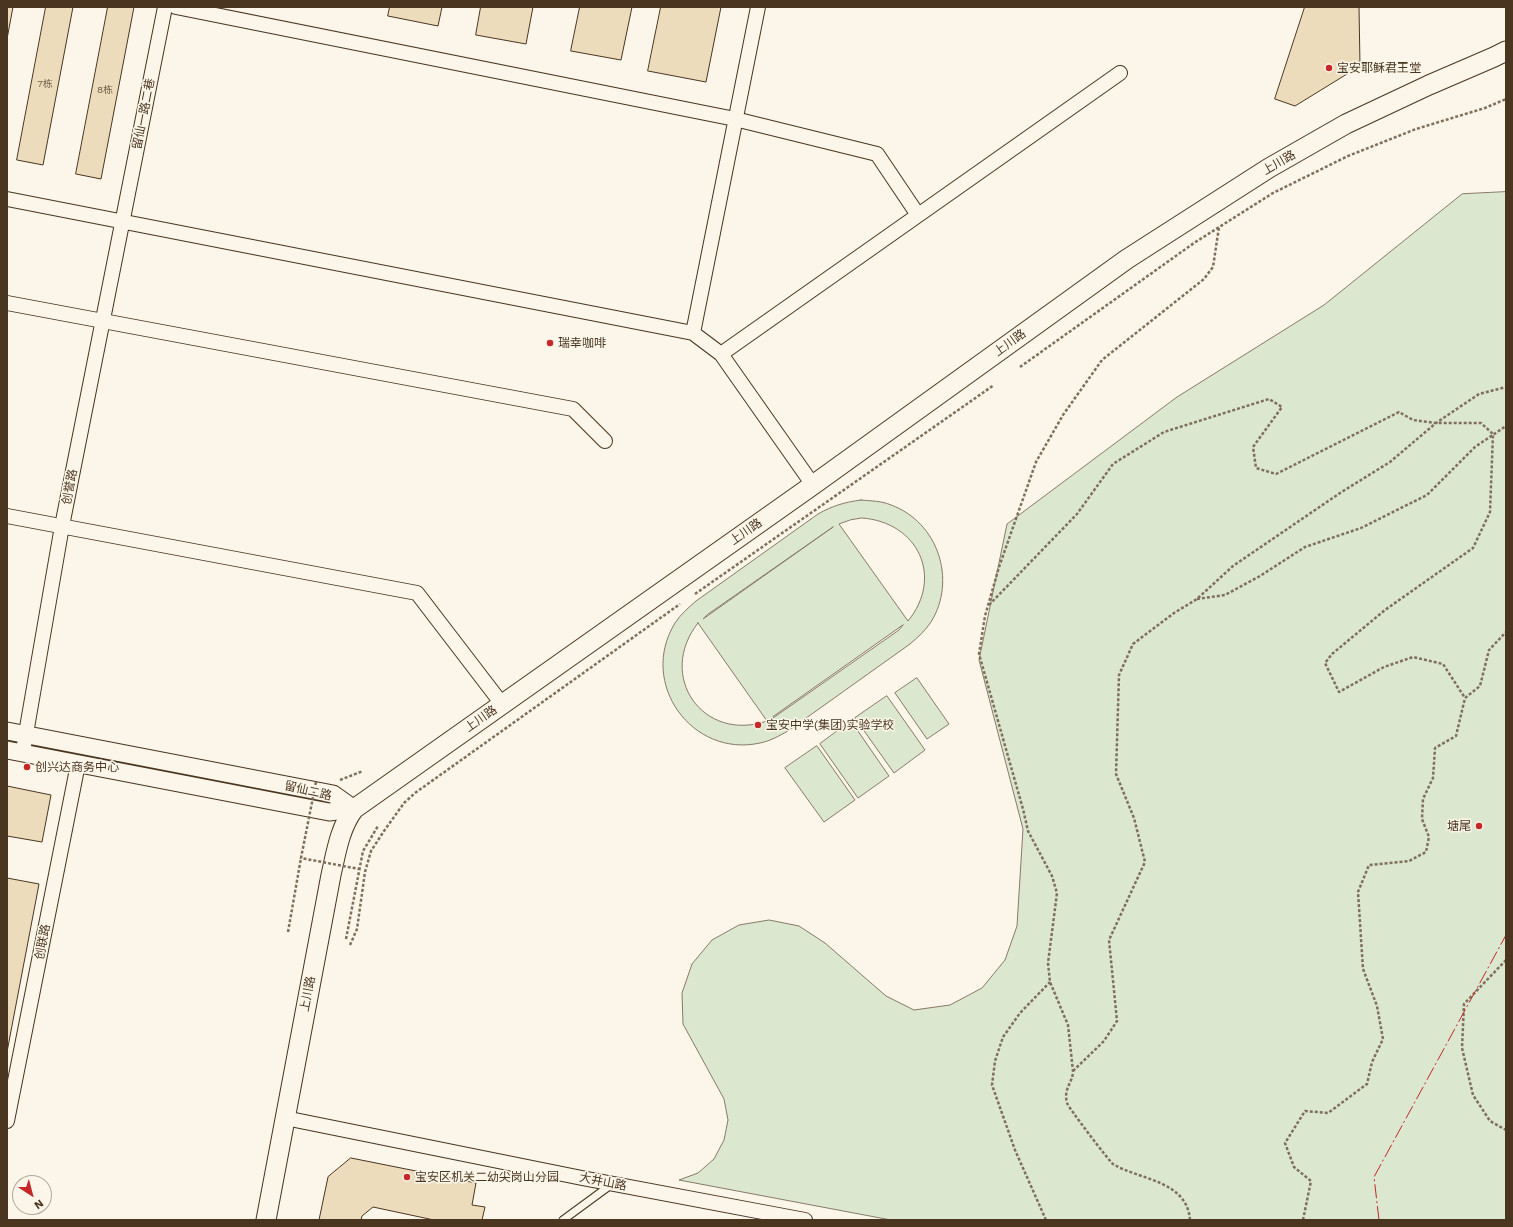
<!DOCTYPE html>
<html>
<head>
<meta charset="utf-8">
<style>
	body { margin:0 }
	#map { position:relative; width:1513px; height:1227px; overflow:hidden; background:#fbf6e9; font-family:"Work Sans",sans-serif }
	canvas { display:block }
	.frame { position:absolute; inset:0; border:8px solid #4a3520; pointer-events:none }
	.north { position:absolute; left:12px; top:1175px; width:40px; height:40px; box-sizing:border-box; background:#fbf6e9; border:1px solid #b4a999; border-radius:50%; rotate:144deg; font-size:11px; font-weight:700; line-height:16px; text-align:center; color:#4a3520 }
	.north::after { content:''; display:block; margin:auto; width:14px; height:18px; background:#c62828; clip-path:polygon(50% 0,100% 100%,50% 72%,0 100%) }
</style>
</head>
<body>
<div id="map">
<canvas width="1513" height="1227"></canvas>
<div class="frame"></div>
<div class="north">N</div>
</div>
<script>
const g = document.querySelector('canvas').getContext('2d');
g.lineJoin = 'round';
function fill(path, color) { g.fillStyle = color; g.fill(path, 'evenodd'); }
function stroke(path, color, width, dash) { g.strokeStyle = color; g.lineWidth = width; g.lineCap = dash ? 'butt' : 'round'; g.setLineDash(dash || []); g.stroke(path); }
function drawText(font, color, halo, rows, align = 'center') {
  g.font = font + ' "Work Sans","Noto Sans SC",sans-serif'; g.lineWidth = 3; g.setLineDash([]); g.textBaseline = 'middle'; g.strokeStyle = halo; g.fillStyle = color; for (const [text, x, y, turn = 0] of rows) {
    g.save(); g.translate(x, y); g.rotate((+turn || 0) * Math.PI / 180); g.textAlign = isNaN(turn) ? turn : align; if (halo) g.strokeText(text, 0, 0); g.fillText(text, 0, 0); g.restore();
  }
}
const green = new Path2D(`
	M1506,192V1220H891L679,1180L698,1173L714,1159L724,1140L728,1120L724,1099L683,1024L682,993L692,964L712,940L739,925L769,920L799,926L825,943L886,996L914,1010L950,1005L982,988L1005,960L1017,926L1023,829L979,660L1007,524L1177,397L1324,305L1462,194Z
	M861,500C872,501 882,501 891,505C938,522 957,580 931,622C925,631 918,637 910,644L788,731C779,736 770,741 760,743C692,758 638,683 675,623C681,614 688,608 696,601L818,514C832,506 845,502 861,500ZM862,518C918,522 944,577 908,621L839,524L850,520ZM833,527L703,619L707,615ZM698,623L767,721C703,743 656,676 698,623ZM903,625L899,630L773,718V717Z
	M917,678L949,724L927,739L895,693Z
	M887,696L925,750L894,773L855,718Z
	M851,721L889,776L858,798L820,744Z
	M817,746L855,800L824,822L785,768Z`);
const building = new Path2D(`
	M7,7H13L7,39Z
	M46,7H73L43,165L17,160Z
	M108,7H134L101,179L76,174Z
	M390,7H442L438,26L388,16Z
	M481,7H533L526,44L476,35Z
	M580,7H632L621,60L571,51Z
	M661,7H721L706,82L648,71Z
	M1305,7H1359L1360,66L1295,106L1275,99Z
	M7,786L51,795L42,842L7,836Z
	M7,878L39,884L7,1052Z
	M351,1158L476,1183L472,1205L485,1207L482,1220H434L373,1207L362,1216L361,1220H319L328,1177Z`);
const path = new Path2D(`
	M1020,367L1194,243L1273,193L1348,156L1416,129L1485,108L1506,99
	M695,594L994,385
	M1197,599L1225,595L1260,576L1305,547L1361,528L1427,495L1475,447L1506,426
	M989,605L1077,514L1113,464L1164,432L1269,399L1282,407L1253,447L1256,468L1276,474L1399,412L1413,420L1436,423H1481L1493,434L1490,512L1473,548L1385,610L1332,654L1325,663L1339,692L1384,667L1413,657L1443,664L1465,698
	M340,780L363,771
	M288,932L301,858
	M346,939L363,851L378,826
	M350,945L357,929L365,872L371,851L384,831L404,803L415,793L680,604
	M1506,960L1464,1004L1462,1048L1473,1095L1490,1121L1506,1130
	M1073,1071L1104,1041L1117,1021L1109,940L1145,862L1134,818L1116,774L1119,675L1133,644L1174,613L1197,599L1233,566L1340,493L1390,462L1436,423L1479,394L1506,387
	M1046,1220L1015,1150L992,1085L995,1061L1003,1037L1020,1013L1050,982
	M1190,1220C1187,1180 1139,1180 1113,1164C1109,1161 1068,1107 1067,1103C1063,1088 1073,1083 1073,1071L1068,1025L1050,982L1048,963L1057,893L1052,876L1028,831L1023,809L979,654L985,616L999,567L1036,462L1063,415L1102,360L1204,279L1213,267L1219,227
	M1303,1220L1311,1181L1294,1167L1285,1143L1305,1111L1328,1113L1367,1084L1372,1062L1383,1039L1377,1006L1363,969L1358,892L1369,865L1409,861L1426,852L1429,837L1422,819L1423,799L1433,778L1435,748L1456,736L1465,698L1480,686L1489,650L1506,632`);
const service = new Path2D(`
	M563,1220L612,1184`);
const minor = new Path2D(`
	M176,7L735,119L877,154L918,215
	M7,199L693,333L721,354L813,485
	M7,303L573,409L605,441
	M693,333L758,7
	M721,354L1120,73
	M7,516L417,593L502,704
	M24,745L62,526L165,7
	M285,1118L582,1178L805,1220
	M7,1121L78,764`);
const tertiary = new Path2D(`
	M7,731L333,794L354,809
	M7,750L329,812L354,809`);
const secondary = new Path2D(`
	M266,1220L331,875C336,853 340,827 354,809L813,485L1127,259L1269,168L1346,124L1429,85L1494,57L1506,51`);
const pathBridge = new Path2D(`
	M316,782L301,858L359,869`);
const power = new Path2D(`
	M1379,1220L1374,1177L1506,935`);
const markers = [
	[1329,68,4,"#c62828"],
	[550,343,4,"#c62828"],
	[758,725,4,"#c62828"],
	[27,767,4,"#c62828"],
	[1479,826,4,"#c62828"],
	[407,1177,4,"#c62828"]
];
const numberNames = [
	["7栋",45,84],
	["8栋",105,90]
];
const poiNames = [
	["宝安耶稣君王堂",1337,68],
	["瑞幸咖啡",558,343],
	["宝安中学(集团)实验学校",766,725],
	["创兴达商务中心",35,767],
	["塘尾",1471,826,"right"],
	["宝安区机关二幼尖岗山分园",415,1177]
];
const streetNames = [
	["留仙一路二巷",144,114,-79],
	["上川路",1279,163,-30],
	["上川路",1010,343,-36],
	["创誉路",70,487,-79],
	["上川路",746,532,-35],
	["上川路",481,719,-35],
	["留仙二路",308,791,13],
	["创联路",43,942,-79],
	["上川路",308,994,-79],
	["大井山路",603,1182,11]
];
fill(green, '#dce7d0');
stroke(green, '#887966', 1);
fill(building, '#ecdcbc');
stroke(building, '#4a3520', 1);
stroke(service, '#4a3520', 9);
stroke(minor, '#4a3520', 16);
stroke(tertiary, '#4a3520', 19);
stroke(secondary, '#4a3520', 21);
stroke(path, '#7f6f5c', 2.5, [3, 2]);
stroke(service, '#fbf6e9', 7);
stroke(minor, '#fbf6e9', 14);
stroke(tertiary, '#fbf6e9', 17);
stroke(secondary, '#fbf6e9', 19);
stroke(pathBridge, '#7f6f5c', 2.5, [3, 2]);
stroke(power, '#c62828', 1, [14, 3, 2, 3]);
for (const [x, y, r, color] of markers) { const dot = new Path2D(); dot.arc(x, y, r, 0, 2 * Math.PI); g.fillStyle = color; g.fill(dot); stroke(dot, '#fbf6e9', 1.5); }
drawText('10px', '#725f47', null, numberNames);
drawText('12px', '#4a3520', '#fbf6e9', poiNames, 'left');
drawText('12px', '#4a3520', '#fbf6e9', streetNames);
</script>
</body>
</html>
